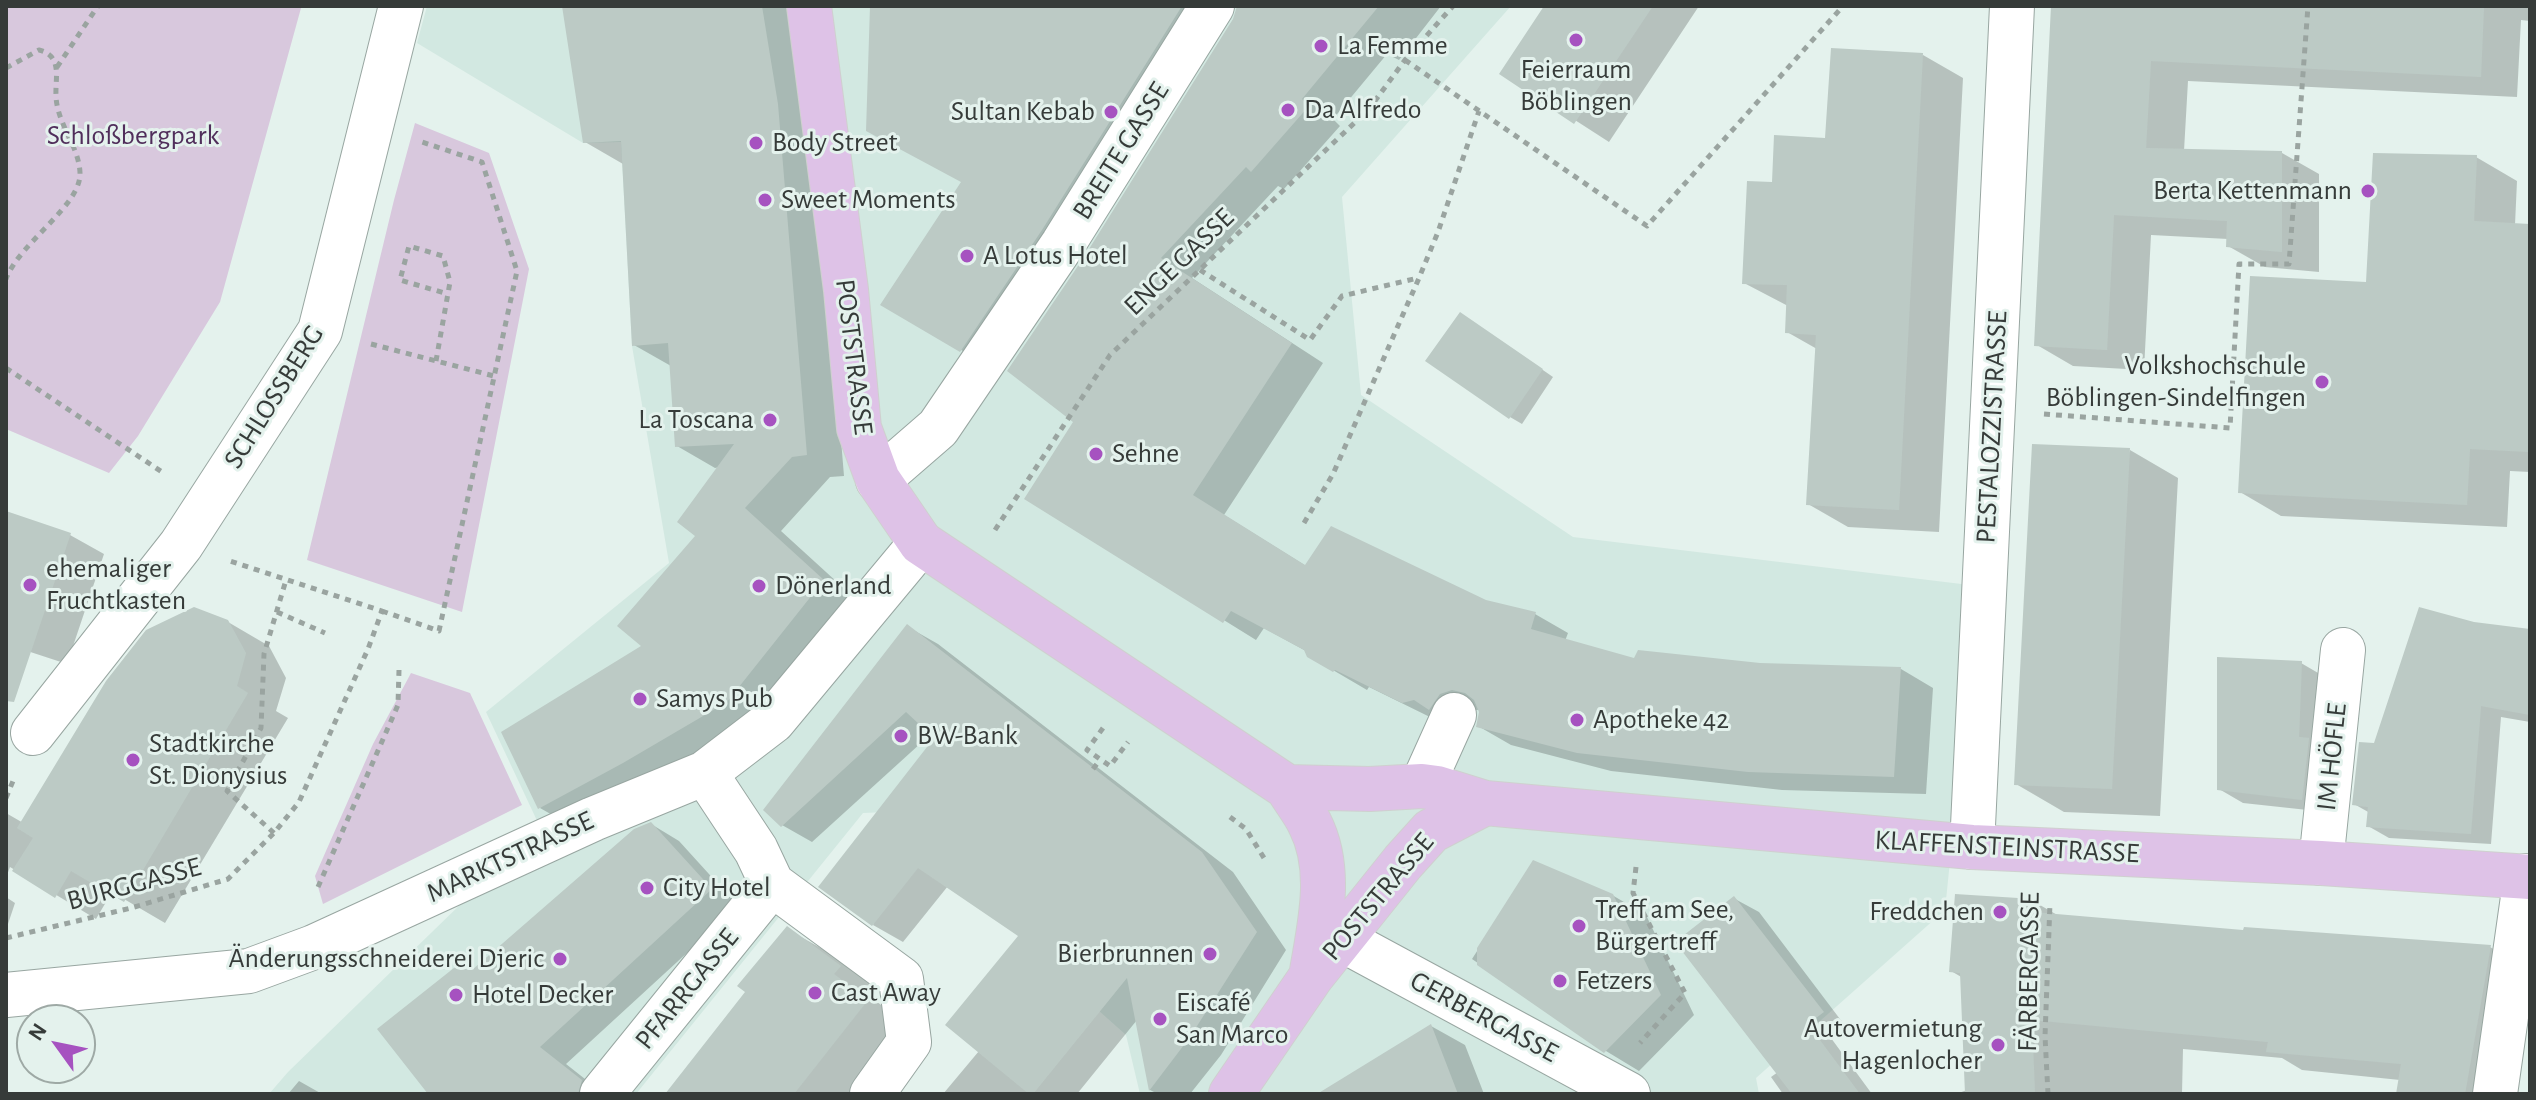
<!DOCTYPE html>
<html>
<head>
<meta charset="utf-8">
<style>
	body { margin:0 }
	#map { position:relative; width:2536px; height:1100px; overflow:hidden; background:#e4f2ed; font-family:"Alegreya Sans",sans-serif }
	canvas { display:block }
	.frame { position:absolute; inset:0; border:8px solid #363b39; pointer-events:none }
	.north { position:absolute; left:16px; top:1004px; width:80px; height:80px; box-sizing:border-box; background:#e4f2ed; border:2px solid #9ea9a5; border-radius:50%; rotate:303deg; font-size:22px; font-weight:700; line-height:32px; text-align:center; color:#363b39 }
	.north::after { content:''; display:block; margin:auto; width:28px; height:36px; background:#a652c0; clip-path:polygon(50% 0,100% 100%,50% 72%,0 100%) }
</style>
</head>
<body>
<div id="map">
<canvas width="2536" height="1100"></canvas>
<div class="frame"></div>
<div class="north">N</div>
</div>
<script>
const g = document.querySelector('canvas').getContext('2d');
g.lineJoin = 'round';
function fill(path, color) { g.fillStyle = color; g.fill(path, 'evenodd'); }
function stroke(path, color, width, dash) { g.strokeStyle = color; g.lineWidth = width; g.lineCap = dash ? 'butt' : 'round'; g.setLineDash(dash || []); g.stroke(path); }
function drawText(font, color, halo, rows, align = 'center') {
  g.font = font + ' "Alegreya Sans",sans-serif'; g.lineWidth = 6; g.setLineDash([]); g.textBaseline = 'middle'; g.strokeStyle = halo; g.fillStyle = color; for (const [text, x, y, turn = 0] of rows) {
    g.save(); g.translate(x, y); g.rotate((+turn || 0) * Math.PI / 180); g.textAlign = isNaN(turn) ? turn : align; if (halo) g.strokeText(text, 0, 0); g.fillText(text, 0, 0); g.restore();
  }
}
const built = new Path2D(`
	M427,6H1511L1342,197L1361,395L1573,537L1978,586L1945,910L1756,1078L1759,1094H1140L1126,1035L1062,978L1075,873L886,812L863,813L636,1094H269L288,1072L540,827L486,712L669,563L632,346L621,142L583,143L417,43Z`);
const green = new Path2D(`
	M6,6H298L301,8L220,302L138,436L109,473L6,429Z
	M415,123L489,153L529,269L462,612L307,560L394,200Z
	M411,673L470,693L522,805L323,904L315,876L373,744Z`);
const shadow = new Path2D(`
	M564,6H796L815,126L844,476L830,477L781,531L860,603L764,723L577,829L540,808L644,647L698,536L720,467L715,468L677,446L671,366L634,345L623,164L585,142Z
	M872,6H1227L1234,10L999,372L882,304L963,182Z
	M1259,6H1441L1399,60L1387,54L1333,119L1340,126L1284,189L1278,186L1192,278L1323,363L1224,515L1306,566L1535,614L1568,633L1565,641L1635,660L1901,669L1933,688L1926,794L1782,790L1611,771L1511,745L1478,726L1481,709L1436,720L1369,687L1367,690L1309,656L1306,651L1264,628L1256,640L1027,498L1076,421Z
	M1546,6H1699L1609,142L1502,73Z
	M2054,6H2530V21L2521,20L2517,97L2188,81L2184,151L2282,153L2319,174V272L2265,267L2228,246V239L2151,235L2144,370L2073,366L2037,345Z
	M1923,55L1963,78L1939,532L1848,527L1808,504L1817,349L1787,332L1788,306L1744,283L1774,184Z
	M2476,157L2517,181L2515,225L2530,226V472L2510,471L2507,527L2281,516L2240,492L2368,284Z
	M1472,321L1553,377L1522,424L1510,417Z
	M2130,450L2178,478L2160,816L2064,812L2016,784Z
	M6,513L70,535L104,554L67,664L6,644Z
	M228,622L269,646L286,678L276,711L288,718L165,923L112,892L96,919L10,867L6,878V813L25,824Z
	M2474,624L2530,631V722L2501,717L2491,844L2389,838L2368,826L2370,813L2354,804L2376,745Z
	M908,627L938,644L1233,872L1286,950L1221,1055L1190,1094H1158L1150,1090L1137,1020L1077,1094H943L979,1051L1020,936L948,886L903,942L873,925L937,738L932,733L812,842L782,825Z
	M2301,663L2325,677L2326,812L2243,803L2219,789Z
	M651,824L679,841L738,906L566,1064L604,1094H431L464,963L476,970Z
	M1534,862L1612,895L1646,915L1694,1015L1639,1071L1606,1051L1472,959Z
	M6,897L15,903L6,930Z
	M1735,899L1759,912L1846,1027L1831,1038L1872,1094H1783L1771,1077L1778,1072Z
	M2033,901L2059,916L2245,932L2490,947L2524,967L2503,1094H2398L2400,1080L2302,1070L2282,1058L2183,1049L2182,1094H1956L1967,1090L1963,978L1951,971Z
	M787,929L826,951L877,989L871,997L905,1024L850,1094H667L747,992Z
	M1431,1026L1465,1045L1484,1094H1321Z
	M299,1081L322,1094H288Z`);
const building = new Path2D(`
	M562,6H762L778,104L807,455L792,457L745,508L824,580L727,702L623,763L538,809L501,732L641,646L617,626L695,536L677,522L734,444L675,447L668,343L632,346L621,141L583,143Z
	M870,6H1182L1042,230L960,352L880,305L961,182L866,131Z
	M1237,6H1379L1302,99L1309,106L1251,172L1246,167L1161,258L1292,343L1193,495L1305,565L1331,526L1486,600L1536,612L1531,629L1634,658L1638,650L1760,663L1901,667L1894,777L1748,772L1577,753L1476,727L1479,712L1474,700L1465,693L1452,690L1440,694L1429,710L1414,700L1402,703L1335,670L1333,672L1307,657L1304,650L1231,611L1223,623L1024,499L1073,422L1007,371L1084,257L1233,19Z
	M1544,6H1653L1574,124L1499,74Z
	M2051,6H2484L2481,77L2151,61L2146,148L2282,151V252L2226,247L2227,221L2114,215L2107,350L2034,346Z
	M1831,48L1923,53L1899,510L1806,505L1816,335L1785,333L1787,285L1742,284L1747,181L1772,182L1774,135L1825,138Z
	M2373,153L2477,155L2474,221L2530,224V452L2470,449L2467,505L2238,493L2250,276L2366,282Z
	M1460,312L1543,369L1509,419L1425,361Z
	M2032,444L2130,448L2112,789L2014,785Z
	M6,511L71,533L14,702L6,701Z
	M194,607L228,620L246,653L237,686L248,693L124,902L71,871L55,898L12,871L33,838L17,828L106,681L146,630Z
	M2419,607L2474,622L2530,629V715L2481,706L2471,834L2366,827L2368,807L2352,805L2359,742L2374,743Z
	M907,624L1202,852L1257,932L1190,1037L1149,1091L1127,978L1033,1094H1029L945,1025L1018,936L918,868L872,926L818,887L934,738L906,712L781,827L763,810Z
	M2217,657L2302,661L2299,737L2309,738L2302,800L2217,790Z
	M651,822L712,889L540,1047L582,1080L578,1094H428L377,1029L464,960L472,970L634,829Z
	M1533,860L1613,894L1661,995L1604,1053L1477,965V948Z
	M1955,894L2034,899L2033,912L2243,930L2244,927L2491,945L2465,1094H2396L2401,1064L2266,1052L2268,1042L2032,1020L2035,1094H1965L1960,973L1949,972Z
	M1734,896L1824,1012L1808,1024L1860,1094H1792L1675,942Z
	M787,926L841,966L834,974L868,1000L794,1094H665L745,992L737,986Z
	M1431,1024L1458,1094H1317Z`);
const path = new Path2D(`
	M1405,60L1647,226L1843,6
	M57,67L98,6
	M6,68L39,50C63,56 55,78 56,96C57,124 79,146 80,173C81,206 20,242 6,279
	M1200,270L1310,340L1342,296L1418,278
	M371,344L494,376
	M436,361L450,282L443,256L409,246L400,280L448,294
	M6,368L165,474
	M2044,414L2230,428L2239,264H2289L2308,6
	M1304,523L1333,474L1419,278L1438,232L1479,111
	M995,530L1110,355L1369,109L1405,60L1453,6
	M382,611L439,631L517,271L482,162L422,142
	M277,612L325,633
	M1103,728L1087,750L1110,766L1128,742
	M1093,769L1100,760
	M6,798L13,781
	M1230,817L1246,829L1264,858
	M274,833L227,791L261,728L264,654L286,580
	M1636,867L1633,893L1685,993L1640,1043
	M318,887L398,705L399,670
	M6,938L131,908L228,879L274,833L299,802L368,649L382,611L230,561
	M2048,1094L2045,1036L2050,903`);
const minor = new Path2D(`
	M878,480L938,428L1063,244L1212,6
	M33,733L181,545L320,331L401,6
	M1422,786L1454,715
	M1972,847L2012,6
	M2321,863L2343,650
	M772,884L901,979L909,1042L872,1094
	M1341,939L1628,1094
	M6,995L249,971L314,947L593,819L705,773L773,721L921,543
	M602,1094L772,884L756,850L705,773
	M2495,1094L2526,876`);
const major = new Path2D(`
	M809,6L846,290L859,428L878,480L921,543L1287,787C1294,799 1304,811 1310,824C1334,871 1319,928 1311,977
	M1287,787L1370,789L1422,786L1437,788L1485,803L1972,847L2321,863L2530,877
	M1231,1094L1311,977L1403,862L1431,831L1485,803`);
const markers = [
	[1576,40,8,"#a652c0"],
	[1321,46,8,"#a652c0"],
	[1288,110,8,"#a652c0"],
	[1111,112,8,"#a652c0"],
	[756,143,8,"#a652c0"],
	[2368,191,8,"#a652c0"],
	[765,200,8,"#a652c0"],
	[967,256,8,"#a652c0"],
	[2322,382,8,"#a652c0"],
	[770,420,8,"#a652c0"],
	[1096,454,8,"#a652c0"],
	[30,585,8,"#a652c0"],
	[759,586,8,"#a652c0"],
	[640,699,8,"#a652c0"],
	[1577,720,8,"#a652c0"],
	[901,736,8,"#a652c0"],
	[133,760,8,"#a652c0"],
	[647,888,8,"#a652c0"],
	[2000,912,8,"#a652c0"],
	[1579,926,8,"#a652c0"],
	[1210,954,8,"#a652c0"],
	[560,959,8,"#a652c0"],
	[1560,981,8,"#a652c0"],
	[815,993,8,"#a652c0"],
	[456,995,8,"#a652c0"],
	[1160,1019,8,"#a652c0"],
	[1998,1045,8,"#a652c0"]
];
const poiNames = [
	["La Femme",1337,46],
	["Feierraum",1576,70,"center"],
	["Böblingen",1576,102,"center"],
	["Da Alfredo",1304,110],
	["Sultan Kebab",1095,112,"right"],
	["Body Street",772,143],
	["Berta Kettenmann",2352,191,"right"],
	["Sweet Moments",781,200],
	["A Lotus Hotel",983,256],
	["Volkshochschule",2306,366,"right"],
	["Böblingen-Sindelfingen",2306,398,"right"],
	["La Toscana",754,420,"right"],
	["Sehne",1112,454],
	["ehemaliger",46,569],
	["Fruchtkasten",46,601],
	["Dönerland",775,586],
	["Samys Pub",656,699],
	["Apotheke 42",1593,720],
	["BW-Bank",917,736],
	["Stadtkirche",149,744],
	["St. Dionysius",149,776],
	["City Hotel",663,888],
	["Treff am See,",1595,910],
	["Bürgertreff",1595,942],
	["Freddchen",1984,912,"right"],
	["Bierbrunnen",1194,954,"right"],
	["Änderungsschneiderei Djeric",544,959,"right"],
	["Fetzers",1576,981],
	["Cast Away",831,993],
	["Hotel Decker",472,995],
	["Eiscafé",1176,1003],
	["San Marco",1176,1035],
	["Autovermietung",1982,1029,"right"],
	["Hagenlocher",1982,1061,"right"]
];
const parkNames = [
	["Schloßbergpark",133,136]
];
const streetNames = [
	["BREITE GASSE",1121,151,-58],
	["ENGE GASSE",1179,262,-44],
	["POSTSTRASSE",854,357,83],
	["SCHLOSSBERG",274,397,-58],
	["PESTALOZZISTRASSE",1992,427,-87],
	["IM HÖFLE",2332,757,-84],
	["KLAFFENSTEINSTRASSE",2007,847,3],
	["MARKTSTRASSE",510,857,-25],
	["BURGGASSE",134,884,-15],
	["POSTSTRASSE",1378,897,-50],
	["FÄRBERGASSE",2029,972,-89],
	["PFARRGASSE",687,989,-51],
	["GERBERGASSE",1484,1017,28]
];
fill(built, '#d2e8e1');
fill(green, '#d8c8dd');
fill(shadow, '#0003');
fill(building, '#bccac5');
stroke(minor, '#98a6a1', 46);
stroke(major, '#cfd0cf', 46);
stroke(path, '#9aa4a0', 5, [6, 6]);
stroke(minor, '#fff', 44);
stroke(major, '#dec2e7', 44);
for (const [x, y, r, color] of markers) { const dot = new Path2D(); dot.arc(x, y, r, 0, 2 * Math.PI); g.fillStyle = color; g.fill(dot); stroke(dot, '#e4f2ed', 3); }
drawText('28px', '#363b39', '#e4f2ed', poiNames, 'left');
drawText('28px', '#502e5b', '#e4f2ed', parkNames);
drawText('28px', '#363b39', '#e4f2ed', streetNames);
</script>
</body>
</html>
